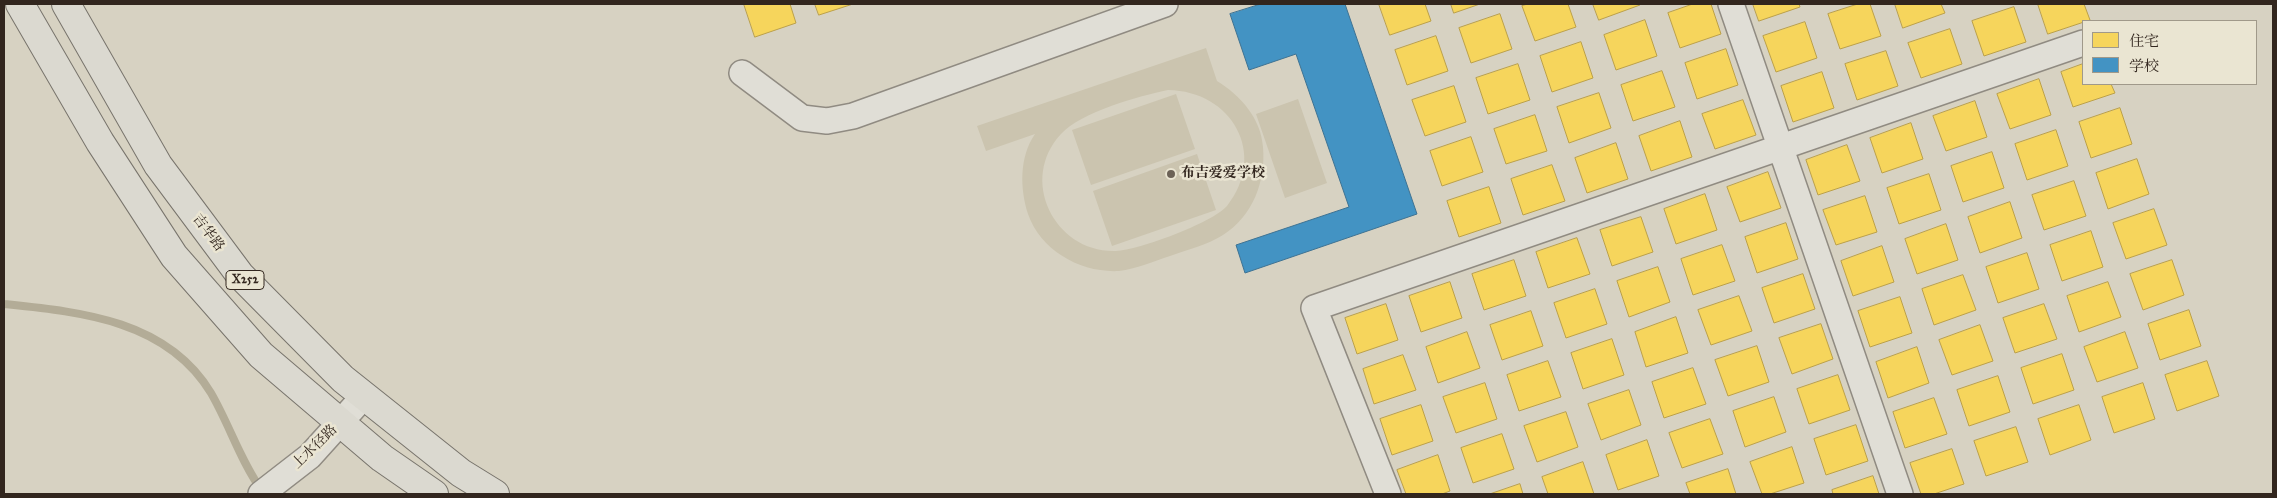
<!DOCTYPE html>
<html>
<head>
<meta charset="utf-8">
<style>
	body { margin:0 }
	#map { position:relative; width:2277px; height:498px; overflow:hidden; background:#d7d2c2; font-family:"IM FELL Great Primer","Noto Serif SC",serif }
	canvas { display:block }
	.frame { position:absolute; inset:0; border:5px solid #32261e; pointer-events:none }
	.legend { position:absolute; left:2082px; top:20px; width:175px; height:65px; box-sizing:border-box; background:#eae5d2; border:1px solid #a0998a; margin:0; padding:6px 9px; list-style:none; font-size:15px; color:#32261e }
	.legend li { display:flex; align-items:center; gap:10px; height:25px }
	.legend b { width:25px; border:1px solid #a0998a }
</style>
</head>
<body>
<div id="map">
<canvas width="2277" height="498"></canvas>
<div class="frame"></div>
<ul class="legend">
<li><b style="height:14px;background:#f6d55c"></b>住宅</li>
<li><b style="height:14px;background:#4393c3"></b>学校</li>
</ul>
</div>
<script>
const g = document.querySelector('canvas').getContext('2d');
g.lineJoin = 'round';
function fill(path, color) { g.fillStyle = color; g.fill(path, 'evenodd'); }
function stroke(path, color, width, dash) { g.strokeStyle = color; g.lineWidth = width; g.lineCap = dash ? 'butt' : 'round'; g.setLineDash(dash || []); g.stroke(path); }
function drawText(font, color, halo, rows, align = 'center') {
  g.font = font + ' "IM FELL Great Primer","Noto Serif SC",serif'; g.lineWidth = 5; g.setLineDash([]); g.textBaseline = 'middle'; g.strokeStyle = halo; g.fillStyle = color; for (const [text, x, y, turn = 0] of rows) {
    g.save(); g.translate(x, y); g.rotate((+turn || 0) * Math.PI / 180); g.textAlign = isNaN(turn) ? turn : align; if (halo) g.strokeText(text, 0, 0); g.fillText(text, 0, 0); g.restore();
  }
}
const green = new Path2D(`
	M1206,48L1217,81C1240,95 1261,118 1263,147C1266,181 1253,216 1223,235C1207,245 1187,250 1170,256C1154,261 1136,269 1119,271C1081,273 1041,251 1028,214C1020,189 1019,157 1035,134L986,151L977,126ZM1168,90C1232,91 1268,154 1227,206C1212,223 1139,250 1116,251C1055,253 1018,180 1061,134C1081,112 1139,96 1168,90Z
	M1176,94L1195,149L1091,185L1072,130Z
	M1298,99L1327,183L1285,198L1256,114Z
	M1197,154L1216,210L1112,246L1093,191Z`);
const homes = new Path2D(`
	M744,4H790L796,23L755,37Z
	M815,4H853L819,15Z
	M1379,4H1425L1431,21L1390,35Z
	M1451,4H1480L1454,13Z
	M1528,4H1568L1576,27L1535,41L1522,6Z
	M1593,4H1639L1640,5L1599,20Z
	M1693,4H1711L1721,34L1680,48L1668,13Z
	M1753,4H1799L1800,7L1759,21Z
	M1858,4H1870L1881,36L1840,49L1828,14Z
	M1895,4H1941L1945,13L1903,28Z
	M2038,4H2084L2090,20L2048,34Z
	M2014,7L2026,42L1984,56L1972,21Z
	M1500,14L1512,49L1471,63L1459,28Z
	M1645,20L1657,56L1616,70L1604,35Z
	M1805,22L1817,58L1776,72L1763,36Z
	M1950,29L1962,64L1921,78L1908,43Z
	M1436,36L1448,71L1407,85L1395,50Z
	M1581,42L1593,78L1552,92L1540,56Z
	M1726,49L1738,85L1697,99L1685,63Z
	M1886,51L1898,86L1857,100L1845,64Z
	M1518,64L1530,100L1488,114L1476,78Z
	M2083,64V84H2111L2115,93L2073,107L2061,72Z
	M1662,71L1675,107L1633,121L1621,85Z
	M1822,72L1834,108L1793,122L1781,86Z
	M2039,79L2051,115L2010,129L1997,94Z
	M1454,86L1466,122L1425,136L1412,100Z
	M1599,93L1611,128L1569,143L1557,107Z
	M1743,100L1756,135L1715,149L1702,114Z
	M1975,101L1987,137L1946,151L1933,116Z
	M2120,108L2132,144L2091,158L2079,122Z
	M1535,115L1547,151L1506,164L1494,129Z
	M1680,121L1692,157L1651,171L1639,136Z
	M1911,123L1923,159L1882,173L1870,138Z
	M2056,130L2068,166L2027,180L2015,144Z
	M1471,137L1483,172L1442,186L1430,151Z
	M1616,143L1628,179L1587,193L1575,158Z
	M1847,145L1860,181L1818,195L1806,160Z
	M1992,152L2004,188L1963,202L1951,166Z
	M2137,159L2149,194L2108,209L2096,173Z
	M1552,165L1565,201L1523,215L1511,179Z
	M1768,172L1781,208L1740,222L1727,187Z
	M1929,174L1941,210L1899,224L1887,188Z
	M2074,181L2086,216L2044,230L2032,195Z
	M1489,187L1501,223L1459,237L1447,201Z
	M1705,194L1717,230L1676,244L1664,209Z
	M1865,196L1877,232L1836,245L1823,210Z
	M2010,202L2022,238L1980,253L1968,217Z
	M2154,209L2167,245L2126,259L2113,223Z
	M1641,217L1653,252L1612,266L1600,230Z
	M1786,223L1798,259L1757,273L1745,237Z
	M1946,224L1958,260L1917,274L1905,239Z
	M2091,231L2103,267L2062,281L2050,245Z
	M1577,238L1590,274L1548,288L1536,252Z
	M1722,245L1735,281L1693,295L1681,259Z
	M1882,246L1894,282L1853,296L1841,261Z
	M2027,253L2039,289L1998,303L1986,267Z
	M1514,260L1526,296L1484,310L1472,274Z
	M2172,260L2184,295L2143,310L2130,274Z
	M1658,267L1670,302L1629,317L1617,281Z
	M1803,274L1815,309L1774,323L1762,288Z
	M1963,275L1976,310L1934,325L1922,289Z
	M1450,282L1462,318L1421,332L1409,296Z
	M2108,282L2121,317L2079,332L2067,296Z
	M1595,289L1607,324L1566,338L1554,303Z
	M1739,296L1752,331L1711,345L1698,310Z
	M1900,297L1912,333L1870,347L1858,311Z
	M1386,304L1398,340L1357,354L1345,318Z
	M2044,304L2057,339L2015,353L2003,318Z
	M2189,310L2201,346L2160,360L2148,324Z
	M1531,311L1543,346L1502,360L1490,325Z
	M1676,317L1688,353L1646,367L1635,332Z
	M1821,324L1833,359L1792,374L1779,338Z
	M1980,325L1993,361L1952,375L1939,340Z
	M1467,332L1480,368L1438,383L1426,347Z
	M2125,332L2138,368L2097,382L2084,347Z
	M1612,339L1624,375L1583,389L1571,353Z
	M1757,346L1769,382L1728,396L1715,360Z
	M1917,347L1929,383L1888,398L1876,362Z
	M2062,354L2074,390L2033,404L2021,368Z
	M1403,355L1416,390L1374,404L1363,369Z
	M1548,361L1561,397L1519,411L1507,375Z
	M2207,361L2219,396L2177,411L2165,375Z
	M1693,368L1706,404L1664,418L1652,382Z
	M1838,375L1850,410L1809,424L1797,389Z
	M1998,376L2010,412L1969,426L1957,390Z
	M1485,383L1497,419L1456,433L1443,397Z
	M2143,383L2155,419L2114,433L2102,397Z
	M1629,390L1641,425L1601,440L1588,404Z
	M1774,397L1786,432L1745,447L1733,411Z
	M1934,398L1947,434L1905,448L1893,412Z
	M1421,405L1433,441L1392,455L1380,419Z
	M2079,405L2091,440L2050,455L2038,419Z
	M1566,412L1578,447L1537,462L1524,426Z
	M1710,419L1723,454L1682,468L1669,433Z
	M1856,425L1868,461L1826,475L1814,439Z
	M2016,427L2028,462L1986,476L1974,441Z
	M1502,434L1514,469L1473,483L1461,448Z
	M1647,440L1659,476L1618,490L1606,455Z
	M1792,447L1804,483L1770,494H1762L1750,462Z
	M1952,449L1964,484L1934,494H1921L1910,463Z
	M1438,455L1450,491L1442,494H1406L1397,470Z
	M1583,462L1594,494H1548L1542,477Z
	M1728,469L1736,494H1690L1686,483Z
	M1873,476L1879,494H1833L1832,490Z
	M1520,484L1523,494H1490Z`);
const schools = new Path2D(`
	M1261,4H1345L1417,214L1245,273L1236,245L1349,207L1296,54L1249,70L1230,14Z`);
const stream = new Path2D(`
	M4,304C81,312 167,320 211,393C230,426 240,460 262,491`);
const minor = new Path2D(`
	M1731,4L1900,494
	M742,73L802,118L827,121L853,116L1165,4
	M261,494L310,456L364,396
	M1388,494L1314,308L2083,43`);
const primary = new Path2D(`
	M20,4L100,142L174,256L261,355L382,458L434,494
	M66,4L158,165L240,275L343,379L461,473L495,494`);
const markers = [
	[1171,174,5,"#6c6257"]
];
const shields = [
	[245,280,38]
];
const shieldNames = [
	["X252",245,280]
];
const poiNames = [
	["布吉爱爱学校",1181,174]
];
const streetNames = [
	["吉华路",208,233,53],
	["上水径路",315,447,-44]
];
fill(green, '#cbc4af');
fill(homes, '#f6d55c');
stroke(homes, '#bba049', 1);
fill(schools, '#4393c3');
stroke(schools, '#3e7292', 1);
stroke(stream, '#b3ac97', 8);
stroke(minor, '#908b82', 28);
stroke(primary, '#78746c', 30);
stroke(minor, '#e0ded6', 25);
stroke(primary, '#dbd9d0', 28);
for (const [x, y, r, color] of markers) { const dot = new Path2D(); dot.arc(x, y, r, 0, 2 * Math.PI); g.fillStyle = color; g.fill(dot); stroke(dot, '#eae5d2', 2); }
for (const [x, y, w] of shields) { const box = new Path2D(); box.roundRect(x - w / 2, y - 9.5, w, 19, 4); g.fillStyle = '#eae5d2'; g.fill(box); stroke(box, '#32261e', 1); }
drawText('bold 12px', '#32261e', null, shieldNames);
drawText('bold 14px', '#32261e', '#eae5d2', poiNames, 'left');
drawText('14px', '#32261e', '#eae5d2', streetNames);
</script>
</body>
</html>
